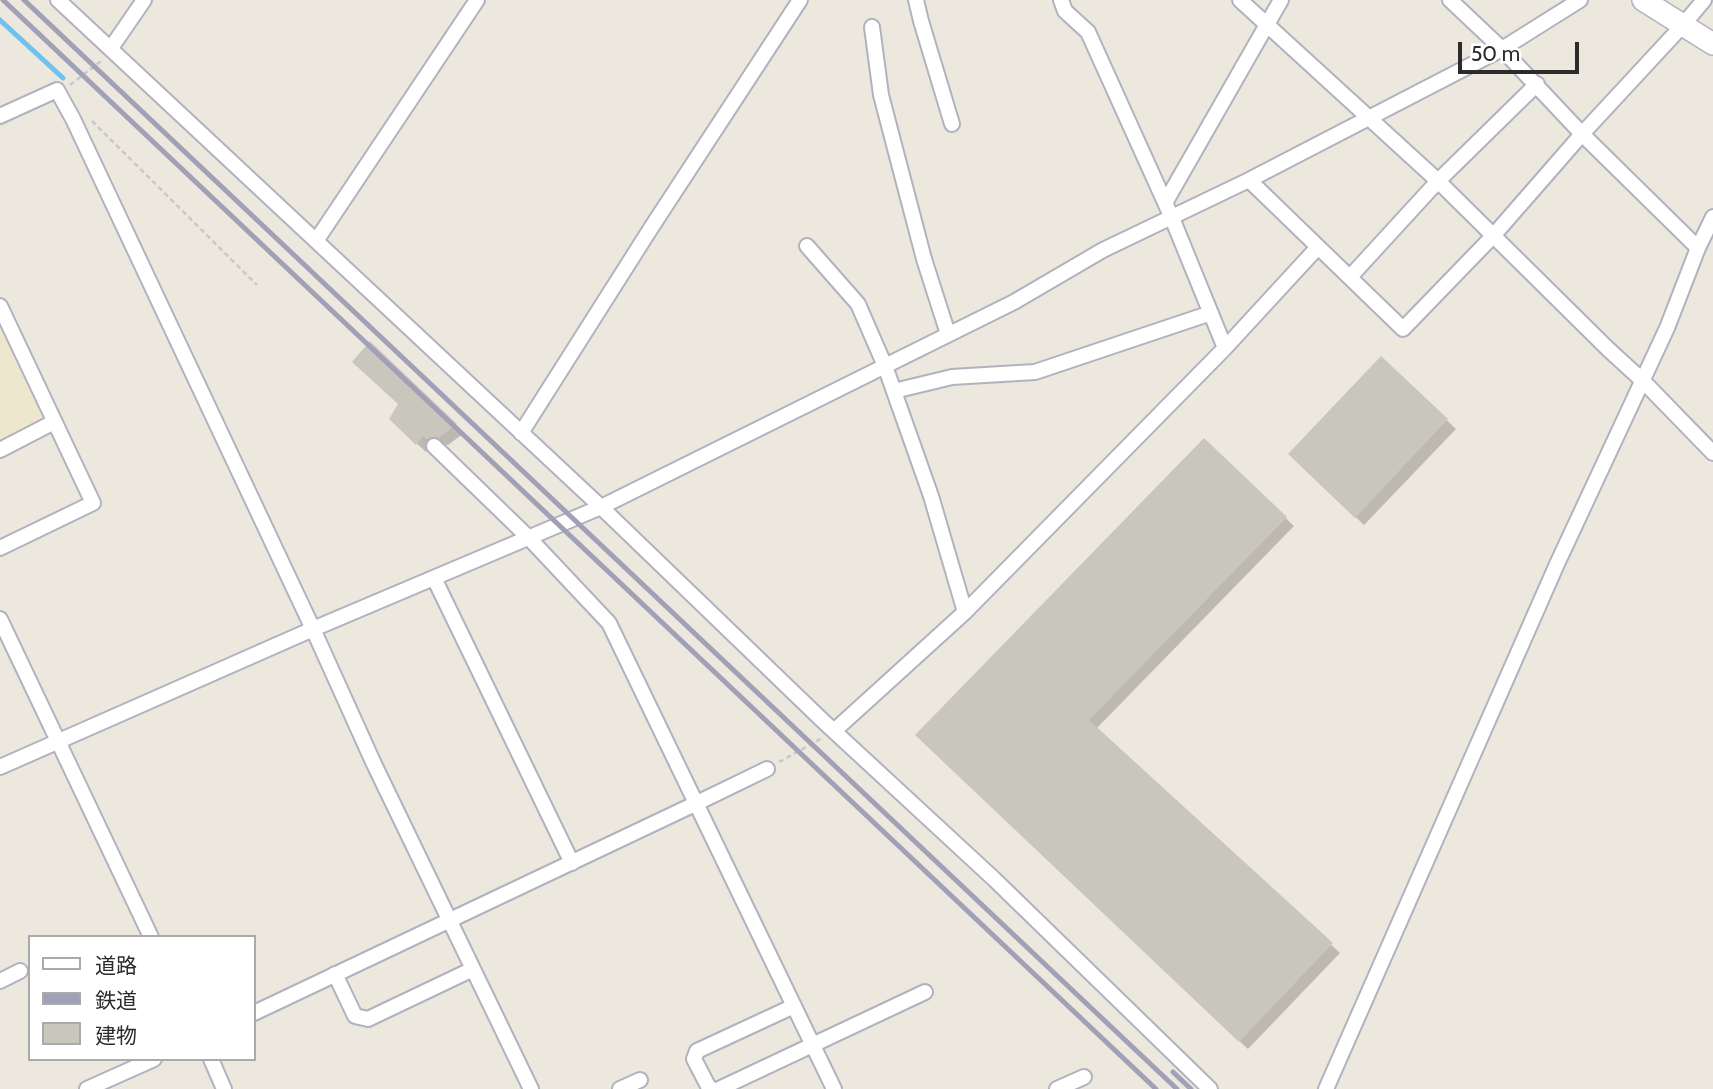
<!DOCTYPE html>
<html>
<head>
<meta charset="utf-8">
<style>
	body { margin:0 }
	#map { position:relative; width:1713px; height:1089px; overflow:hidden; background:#ede8dd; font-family:Cabin,"Noto Sans JP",sans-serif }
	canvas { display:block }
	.legend { position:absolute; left:28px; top:935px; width:228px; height:126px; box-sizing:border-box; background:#fff; border:2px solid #aaa; margin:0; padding:9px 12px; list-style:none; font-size:21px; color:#2b2b2b }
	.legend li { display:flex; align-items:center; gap:14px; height:35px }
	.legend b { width:35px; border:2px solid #aaa }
	.scale { position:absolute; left:1458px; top:42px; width:121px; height:32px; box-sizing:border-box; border:4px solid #2b2b2b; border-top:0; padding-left:9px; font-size:21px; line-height:24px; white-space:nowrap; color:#2b2b2b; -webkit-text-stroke:5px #fff; paint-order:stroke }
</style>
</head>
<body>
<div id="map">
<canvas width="1713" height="1089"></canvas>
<ul class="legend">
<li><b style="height:9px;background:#fff"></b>道路</li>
<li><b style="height:9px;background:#a0a1b6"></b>鉄道</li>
<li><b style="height:19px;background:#c9c6bc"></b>建物</li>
</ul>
<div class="scale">50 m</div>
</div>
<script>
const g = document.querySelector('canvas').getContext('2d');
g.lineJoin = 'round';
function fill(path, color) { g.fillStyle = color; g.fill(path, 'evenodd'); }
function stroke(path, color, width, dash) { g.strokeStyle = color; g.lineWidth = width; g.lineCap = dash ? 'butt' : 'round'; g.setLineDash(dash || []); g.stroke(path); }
const education = new Path2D(`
	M0,318L46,413L45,424L0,444Z`);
const shadow = new Path2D(`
	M370,344L464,433L448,445L432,443L426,452L391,419L400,404Z
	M1382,358L1456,429L1364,525L1290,454Z
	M1204,441L1294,526L1096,729L1340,953L1248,1049L917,735Z`);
const stream = new Path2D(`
	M0,20L63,78`);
const building = new Path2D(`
	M370,341L457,424L439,438L432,437L427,439L423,436L416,445L389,419L398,404L352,362Z
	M1381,356L1448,419L1355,518L1288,454Z
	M1204,438L1287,517L1089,720L1333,943L1239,1042L915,735Z`);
const path = new Path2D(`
	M70,85L101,61
	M92,121L257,285
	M779,762L822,738`);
const minor = new Path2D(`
	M58,0L601,507L823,721L994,879L1210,1089
	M916,0L921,21L952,124
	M1061,0L1065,11L1088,32L1172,218L1225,348
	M1240,0L1438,181L1608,349L1643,381L1713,453
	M1450,0L1502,49L1582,134L1698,248
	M872,27L881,95L924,259L948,334
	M111,48L144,0
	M0,116L57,90L73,119L313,629L374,764L531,1089
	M1249,180L1403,329L1493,236L1582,134L1683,25L1704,0
	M1165,203L1281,0
	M316,241L477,0
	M807,246L858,304L885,366L931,496L965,612
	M1350,277L1438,181L1537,84
	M0,306L93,503L0,548
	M894,391L952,377L1035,372L1211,313
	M521,433L651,228L800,0
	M434,446L529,538L609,623L834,1089
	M0,450L54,422
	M434,578L572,863
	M0,619L151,937
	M834,731L965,612L1225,348L1318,247
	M0,767L313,629L601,507L1014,302L1103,250L1249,180L1502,49L1580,0
	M335,974L355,1016L368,1019L473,969
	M0,981L20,971
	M254,1013L697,803L767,769
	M211,1059L224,1089
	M87,1089L154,1059
	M620,1089L640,1080
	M712,1089L708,1086L694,1059L697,1051L794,1006
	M719,1089L925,992
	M1057,1089L1084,1077
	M1326,1089L1557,564L1667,328L1698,248L1713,217`);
const secondary = new Path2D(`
	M1643,0L1713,44`);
const rail = new Path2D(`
	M3,0L1156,1089
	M24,0L1177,1089
	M1173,1072L1191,1089`);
fill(education, '#efe7cd');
fill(shadow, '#0003');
stroke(stream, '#70c1ef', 5);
fill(building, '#c9c6bc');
stroke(minor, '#b1b2bf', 18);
stroke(secondary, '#b1b2bf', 24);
stroke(path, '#c8c8c8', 2.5, [5, 3.5]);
stroke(minor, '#fff', 14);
stroke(secondary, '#fff', 21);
stroke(rail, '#a0a1b6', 5);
</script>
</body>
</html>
